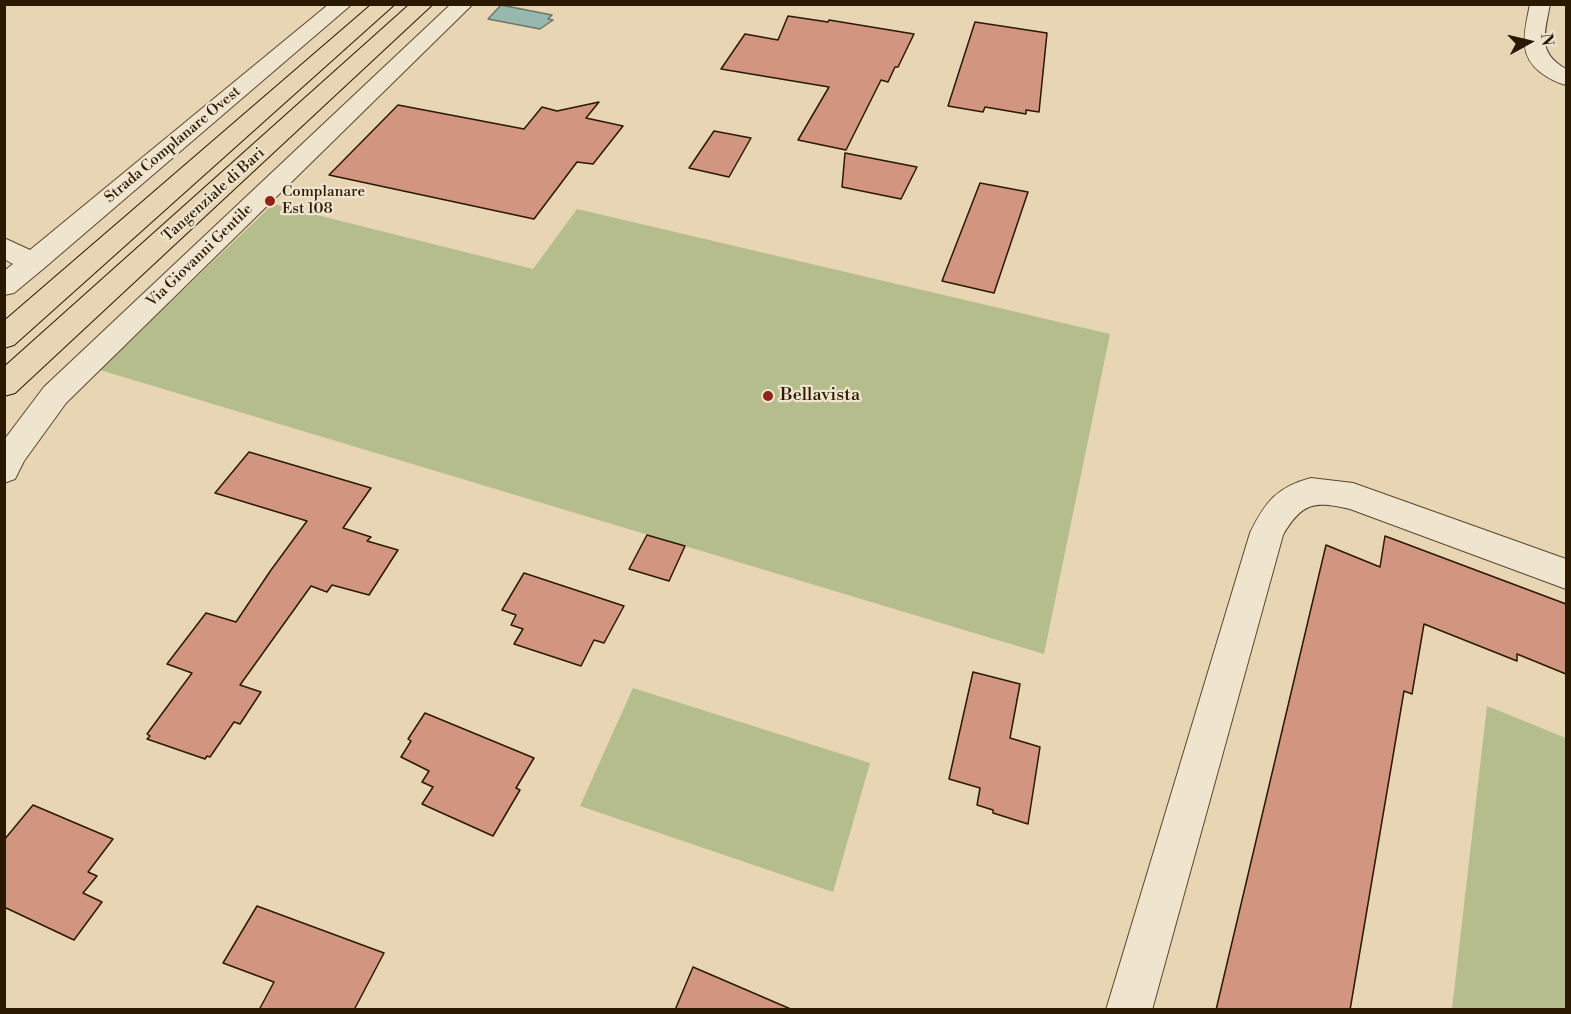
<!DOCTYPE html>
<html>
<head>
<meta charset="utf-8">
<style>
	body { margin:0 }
	#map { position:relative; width:1571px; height:1014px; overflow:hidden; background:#e7d5b3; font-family:"Libre Bodoni",serif }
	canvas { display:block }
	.frame { position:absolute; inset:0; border:6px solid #2b1800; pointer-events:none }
	.north { position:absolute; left:1499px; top:12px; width:60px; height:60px; -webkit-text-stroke:4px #efe4ce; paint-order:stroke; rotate:82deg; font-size:16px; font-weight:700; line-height:24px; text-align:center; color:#2b1800 }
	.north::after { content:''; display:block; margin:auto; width:21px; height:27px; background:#2b1800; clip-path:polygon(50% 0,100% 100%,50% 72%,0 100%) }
</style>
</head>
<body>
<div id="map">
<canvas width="1571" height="1014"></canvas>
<div class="frame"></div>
<div class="north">N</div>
</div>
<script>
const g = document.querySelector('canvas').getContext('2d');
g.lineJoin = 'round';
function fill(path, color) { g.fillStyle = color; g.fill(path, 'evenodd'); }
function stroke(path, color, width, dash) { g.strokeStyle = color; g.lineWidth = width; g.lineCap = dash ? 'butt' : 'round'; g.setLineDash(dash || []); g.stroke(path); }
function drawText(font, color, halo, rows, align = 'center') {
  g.font = font + ' "Libre Bodoni",serif'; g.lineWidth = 4.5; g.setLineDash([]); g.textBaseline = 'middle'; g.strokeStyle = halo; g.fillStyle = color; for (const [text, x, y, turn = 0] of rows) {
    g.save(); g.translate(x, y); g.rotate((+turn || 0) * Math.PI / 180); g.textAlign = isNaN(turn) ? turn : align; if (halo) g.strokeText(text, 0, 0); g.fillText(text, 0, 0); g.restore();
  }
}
const green = new Path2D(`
	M273,204L533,269L577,209L1110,334L1044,654L100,370Z
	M633,688L870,763L833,892L580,806Z
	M1487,706L1566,738V1009H1452Z`);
const water = new Path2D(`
	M501,5L552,15L548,19L553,20L540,29L488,19Z`);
const building = new Path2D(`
	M788,16L828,22L829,20L914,34L898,67H895L888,82L881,80L846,150L798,140L829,87L721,69L745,34L778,40Z
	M975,22L1047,33L1039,112L1026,110V114L985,107L983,112L948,106Z
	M599,102L586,118L623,126L593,164L577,162L534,219L329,175L398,105L524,129L542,107L557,111Z
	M714,131L751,138L729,177L689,168Z
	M845,153L917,167L901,199L842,187Z
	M980,183L1028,192L994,293L942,281Z
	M249,452L371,488L343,528L371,537L367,541L398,550L369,595L332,585L327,592L311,586L240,685L261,692L240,724L234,722L210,757L207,756L205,759L147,739L150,736L147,734L192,673L167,664L206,613L236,622L271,570L307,521L215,493Z
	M647,535L685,546L669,581L629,569Z
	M1385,536L1566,604V674L1517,654V661L1424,624L1412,694L1404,691L1350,1010H1216L1326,545L1380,567Z
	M524,573L624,606L604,643L594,640L581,666L514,644L523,629L511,625L516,615L502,610Z
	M973,672L1020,684L1010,738L1040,747L1028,824L993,813V810L977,805L980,788L949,779Z
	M425,713L534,758L516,788L520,790L493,836L422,804L433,787L422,782L429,771L401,757L411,741L408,739Z
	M33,805L113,839L88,872L97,876L83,893L102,902L74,940L4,907V840Z
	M257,906L384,953L354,1010H259L274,982L223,963Z
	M693,967L793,1010H675Z`);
const minor = new Path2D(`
	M329,4H352L43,269L14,293L4,295V271L13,264L4,259V238L30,250Z
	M451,4H473L66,403L24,461L15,479L4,483V440L44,387Z
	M1530,4H1550C1545,33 1536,52 1566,69V85C1557,83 1548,78 1540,72C1517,54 1525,30 1530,4Z
	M1311,478L1353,483L1566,559V589L1350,509C1315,501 1302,502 1283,535L1152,1010H1106L1250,533C1265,502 1277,487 1311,478Z`);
const highway = new Path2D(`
	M372,4H395L14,345L4,348V321Z
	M410,4H433L15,393L4,396V367Z`);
const markers = [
	[270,201,6,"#8f2418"],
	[768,396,6,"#8f2418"]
];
const farStreetnames = [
	["Strada Complanare Ovest",173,145,-40],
	["Tangenziale di Bari",214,195,-42],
	["Via Giovanni Gentile",200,256,-44]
];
const farPoinames = [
	["Complanare",282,192],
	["Est 108",282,209]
];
const poiNames = [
	["Bellavista",780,396]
];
fill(green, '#b6bd8c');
fill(water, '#97b8ae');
stroke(water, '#6c7868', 1.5);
fill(building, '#d19580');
stroke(building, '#2b1800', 1.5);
stroke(minor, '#5a472d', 2);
stroke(highway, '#2b1800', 2);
fill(minor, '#efe4ce');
fill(highway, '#e7d5b3');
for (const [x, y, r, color] of markers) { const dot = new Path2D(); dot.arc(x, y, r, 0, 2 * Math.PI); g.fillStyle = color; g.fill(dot); stroke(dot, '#efe4ce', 2); }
drawText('15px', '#2b1800', '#efe4ce', farStreetnames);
drawText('15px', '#2b1800', '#efe4ce', farPoinames, 'left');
drawText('18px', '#2b1800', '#efe4ce', poiNames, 'left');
</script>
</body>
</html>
